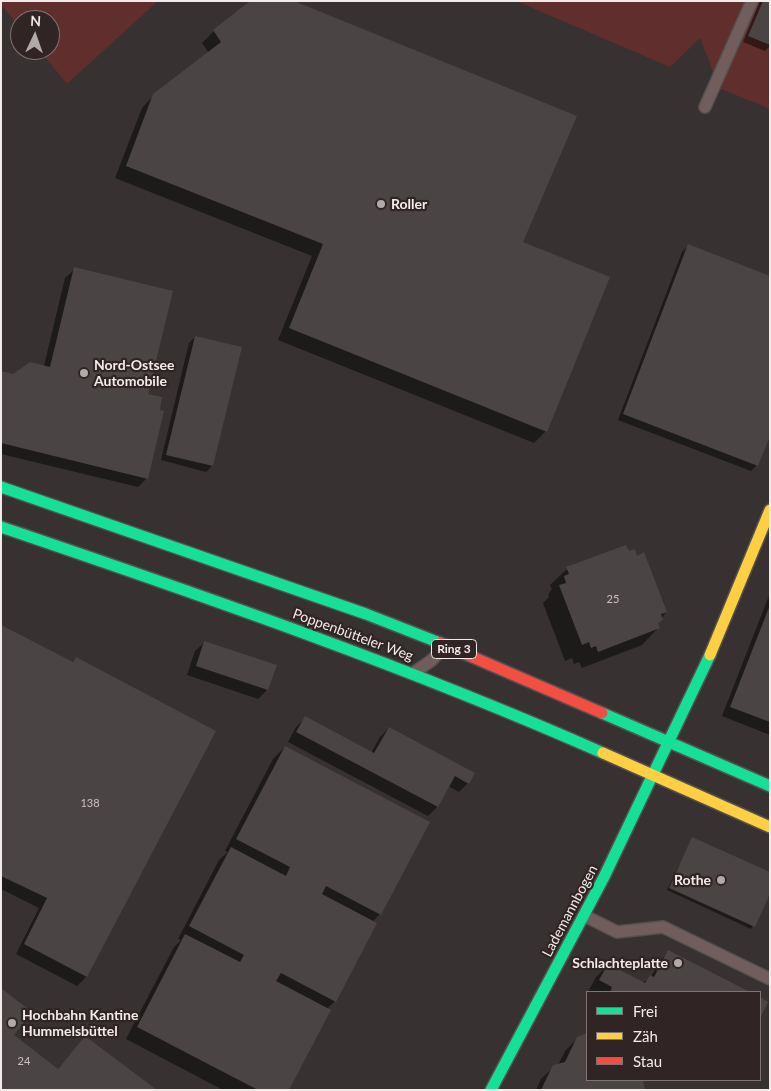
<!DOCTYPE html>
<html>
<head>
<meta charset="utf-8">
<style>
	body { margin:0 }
	#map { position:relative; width:771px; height:1091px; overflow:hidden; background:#373131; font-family:Lato,sans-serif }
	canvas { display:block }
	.frame { position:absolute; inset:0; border:2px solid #f3ebea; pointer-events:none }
	.legend { position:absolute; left:586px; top:991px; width:175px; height:90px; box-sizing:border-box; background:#302524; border:1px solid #7e7473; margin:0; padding:6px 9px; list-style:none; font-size:15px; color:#f3ebea }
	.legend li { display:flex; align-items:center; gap:10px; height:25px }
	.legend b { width:25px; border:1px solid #7e7473 }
	.north { position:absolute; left:10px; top:10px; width:50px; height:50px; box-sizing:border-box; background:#302524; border:1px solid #7e7473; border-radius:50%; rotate:3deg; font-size:14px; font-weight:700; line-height:20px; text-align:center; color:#f3ebea }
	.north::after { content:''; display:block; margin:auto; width:18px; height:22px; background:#b1aaa9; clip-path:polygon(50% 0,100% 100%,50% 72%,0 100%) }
</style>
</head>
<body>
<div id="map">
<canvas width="771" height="1091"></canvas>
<div class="frame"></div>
<ul class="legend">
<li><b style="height:6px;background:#16e098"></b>Frei</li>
<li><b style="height:6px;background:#ffcf43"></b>Zäh</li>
<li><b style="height:6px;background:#f24e42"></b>Stau</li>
</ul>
<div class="north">N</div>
</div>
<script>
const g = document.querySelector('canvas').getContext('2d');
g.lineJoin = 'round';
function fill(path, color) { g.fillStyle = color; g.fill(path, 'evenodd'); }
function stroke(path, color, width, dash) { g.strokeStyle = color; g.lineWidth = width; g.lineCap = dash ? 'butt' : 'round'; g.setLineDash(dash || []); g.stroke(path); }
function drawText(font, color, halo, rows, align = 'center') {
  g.font = font + ' Lato,sans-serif'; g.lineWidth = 4.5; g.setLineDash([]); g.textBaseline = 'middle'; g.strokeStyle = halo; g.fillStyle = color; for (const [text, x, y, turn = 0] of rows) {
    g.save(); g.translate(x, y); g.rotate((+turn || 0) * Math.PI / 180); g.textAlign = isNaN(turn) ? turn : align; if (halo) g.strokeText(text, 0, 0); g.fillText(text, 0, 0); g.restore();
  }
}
const green = new Path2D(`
	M1,1H158L67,84L39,50H50V20H20V27L1,5Z
	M516,1H770V109L709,84L714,74L700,38L670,67Z`);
const shadow = new Path2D(`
	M760,1H770V46L765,51L743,42Z
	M214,31L522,243L546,431L534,443L278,340L312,256L115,178L142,108L154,95L209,53L202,43Z
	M688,246L757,465L751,471L618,420L682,252Z
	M75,269L147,395V478L138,487L1,454V372L14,376L44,366L65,278Z
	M195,337L212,466L206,472L161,460L189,343Z
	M567,569L666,612L657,625L658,628L642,645L582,668L579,662L574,664L572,658L565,661L543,603L549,597L548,594L552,589L550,585Z
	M770,593V735L722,716Z
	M1,627L71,663L76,658L214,732L86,977L77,986L16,954L39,908L1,889Z
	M205,642L267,690L258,699L187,675L195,651Z
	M305,718L371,753L380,737L389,728L468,783L459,792L448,786L437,807L428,816L288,742L296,727Z
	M285,747L380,914L372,922L335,1001L327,1009L288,1090H223L126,1039L174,947L181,940L178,939L219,860L228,852L225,851L273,759Z
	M692,839L770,874V899L767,897L751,929L667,890Z
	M669,952L747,992H588L596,977L608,965L643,983L651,977L660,961Z
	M12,1035L57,1070L85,1037L154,1090H1Z
	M587,1035V1080H642L643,1090H536L541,1079L554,1067L558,1065L565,1051L578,1038Z`);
const building = new Path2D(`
	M250,1H294L577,116L523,242L610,277L547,432L289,328L323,244L126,166L153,94L221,42L213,30Z
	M763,1H770V45L748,36Z
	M688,244L770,276V436L758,466L623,414Z
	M74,267L173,291L148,394L162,397L160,410L164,411L148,479L1,443V371L13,374L30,362L50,367Z
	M195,336L242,347L213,466L166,455Z
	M626,545L629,551L635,549L637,556L644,552L667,612L661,614L663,620L658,623L660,628L598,652L596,646L591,648L589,642L582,645L559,585L566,583L564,576L569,574L566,567Z
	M770,605V722L730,707Z
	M1,625L73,662L76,657L216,731L87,977L24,944L47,898L1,876Z
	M204,641L277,665L268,690L196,666Z
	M305,716L374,753L389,727L475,773L469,784L455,776L438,807L296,732Z
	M285,746L430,822L381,915L326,886L322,894L377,923L336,1002L281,973L276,981L331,1010L289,1090H258L137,1027L185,934L240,962L244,955L189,926L231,847L286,876L290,867L236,839Z
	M692,837L770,872V894L755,927L669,888Z
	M668,950L750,992H610L612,987L599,980L608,964L645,983L650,975L654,977Z
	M1,988L32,1012L14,1035L58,1069L85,1036L157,1090H1Z
	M760,997L768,1002L760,1019Z
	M587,1033V1080H643L645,1090H541L553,1065L565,1062L577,1037Z`);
const lane = new Path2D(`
	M705,107L752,1
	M415,672L432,660L446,645
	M585,916L617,932L663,927L770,979`);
const fast = new Path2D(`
	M1,487L366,614L440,643
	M1,527C204,596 406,666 603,753
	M602,713L770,786
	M491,1090L604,877L710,655`);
const slow = new Path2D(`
	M710,655L770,510
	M603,753L770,827`);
const jam = new Path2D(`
	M440,643L602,713`);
const markers = [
	[381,204,5,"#b1aaa9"],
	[84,373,5,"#b1aaa9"],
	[721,880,5,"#b1aaa9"],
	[678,963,5,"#b1aaa9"],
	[12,1023,5,"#b1aaa9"]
];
const numberNames = [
	["25",613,599],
	["138",90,803],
	["24",24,1061]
];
const shields = [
	[454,649,45]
];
const shieldNames = [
	["Ring 3",454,649]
];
const poiNames = [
	["Roller",391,204],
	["Nord-Ostsee",94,365],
	["Automobile",94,381],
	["Rothe",711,880,"right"],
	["Schlachteplatte",668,963,"right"],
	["Hochbahn Kantine",22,1015],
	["Hummelsbüttel",22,1031]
];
const streetNames = [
	["Poppenbütteler Weg",353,635,20],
	["Lademannbogen",570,911,-62]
];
fill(green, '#602e2c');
fill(shadow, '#0007');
fill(building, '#4a4544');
stroke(lane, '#54504f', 14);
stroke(fast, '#54504f', 14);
stroke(slow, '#54504f', 14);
stroke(jam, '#54504f', 14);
stroke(lane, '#715e5c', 11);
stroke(fast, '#16e098', 11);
stroke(slow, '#ffcf43', 11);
stroke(jam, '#f24e42', 11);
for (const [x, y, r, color] of markers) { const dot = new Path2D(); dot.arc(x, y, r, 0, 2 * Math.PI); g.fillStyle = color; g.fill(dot); stroke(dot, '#302524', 2); }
drawText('11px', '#c9c2c0', null, numberNames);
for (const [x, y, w] of shields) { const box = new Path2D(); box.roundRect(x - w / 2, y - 9.5, w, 19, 4); g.fillStyle = '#302524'; g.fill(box); stroke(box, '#f3ebea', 1); }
drawText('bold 12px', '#f3ebea', null, shieldNames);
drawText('bold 14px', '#f3ebea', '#302524', poiNames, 'left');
drawText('14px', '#f3ebea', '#302524', streetNames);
</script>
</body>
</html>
